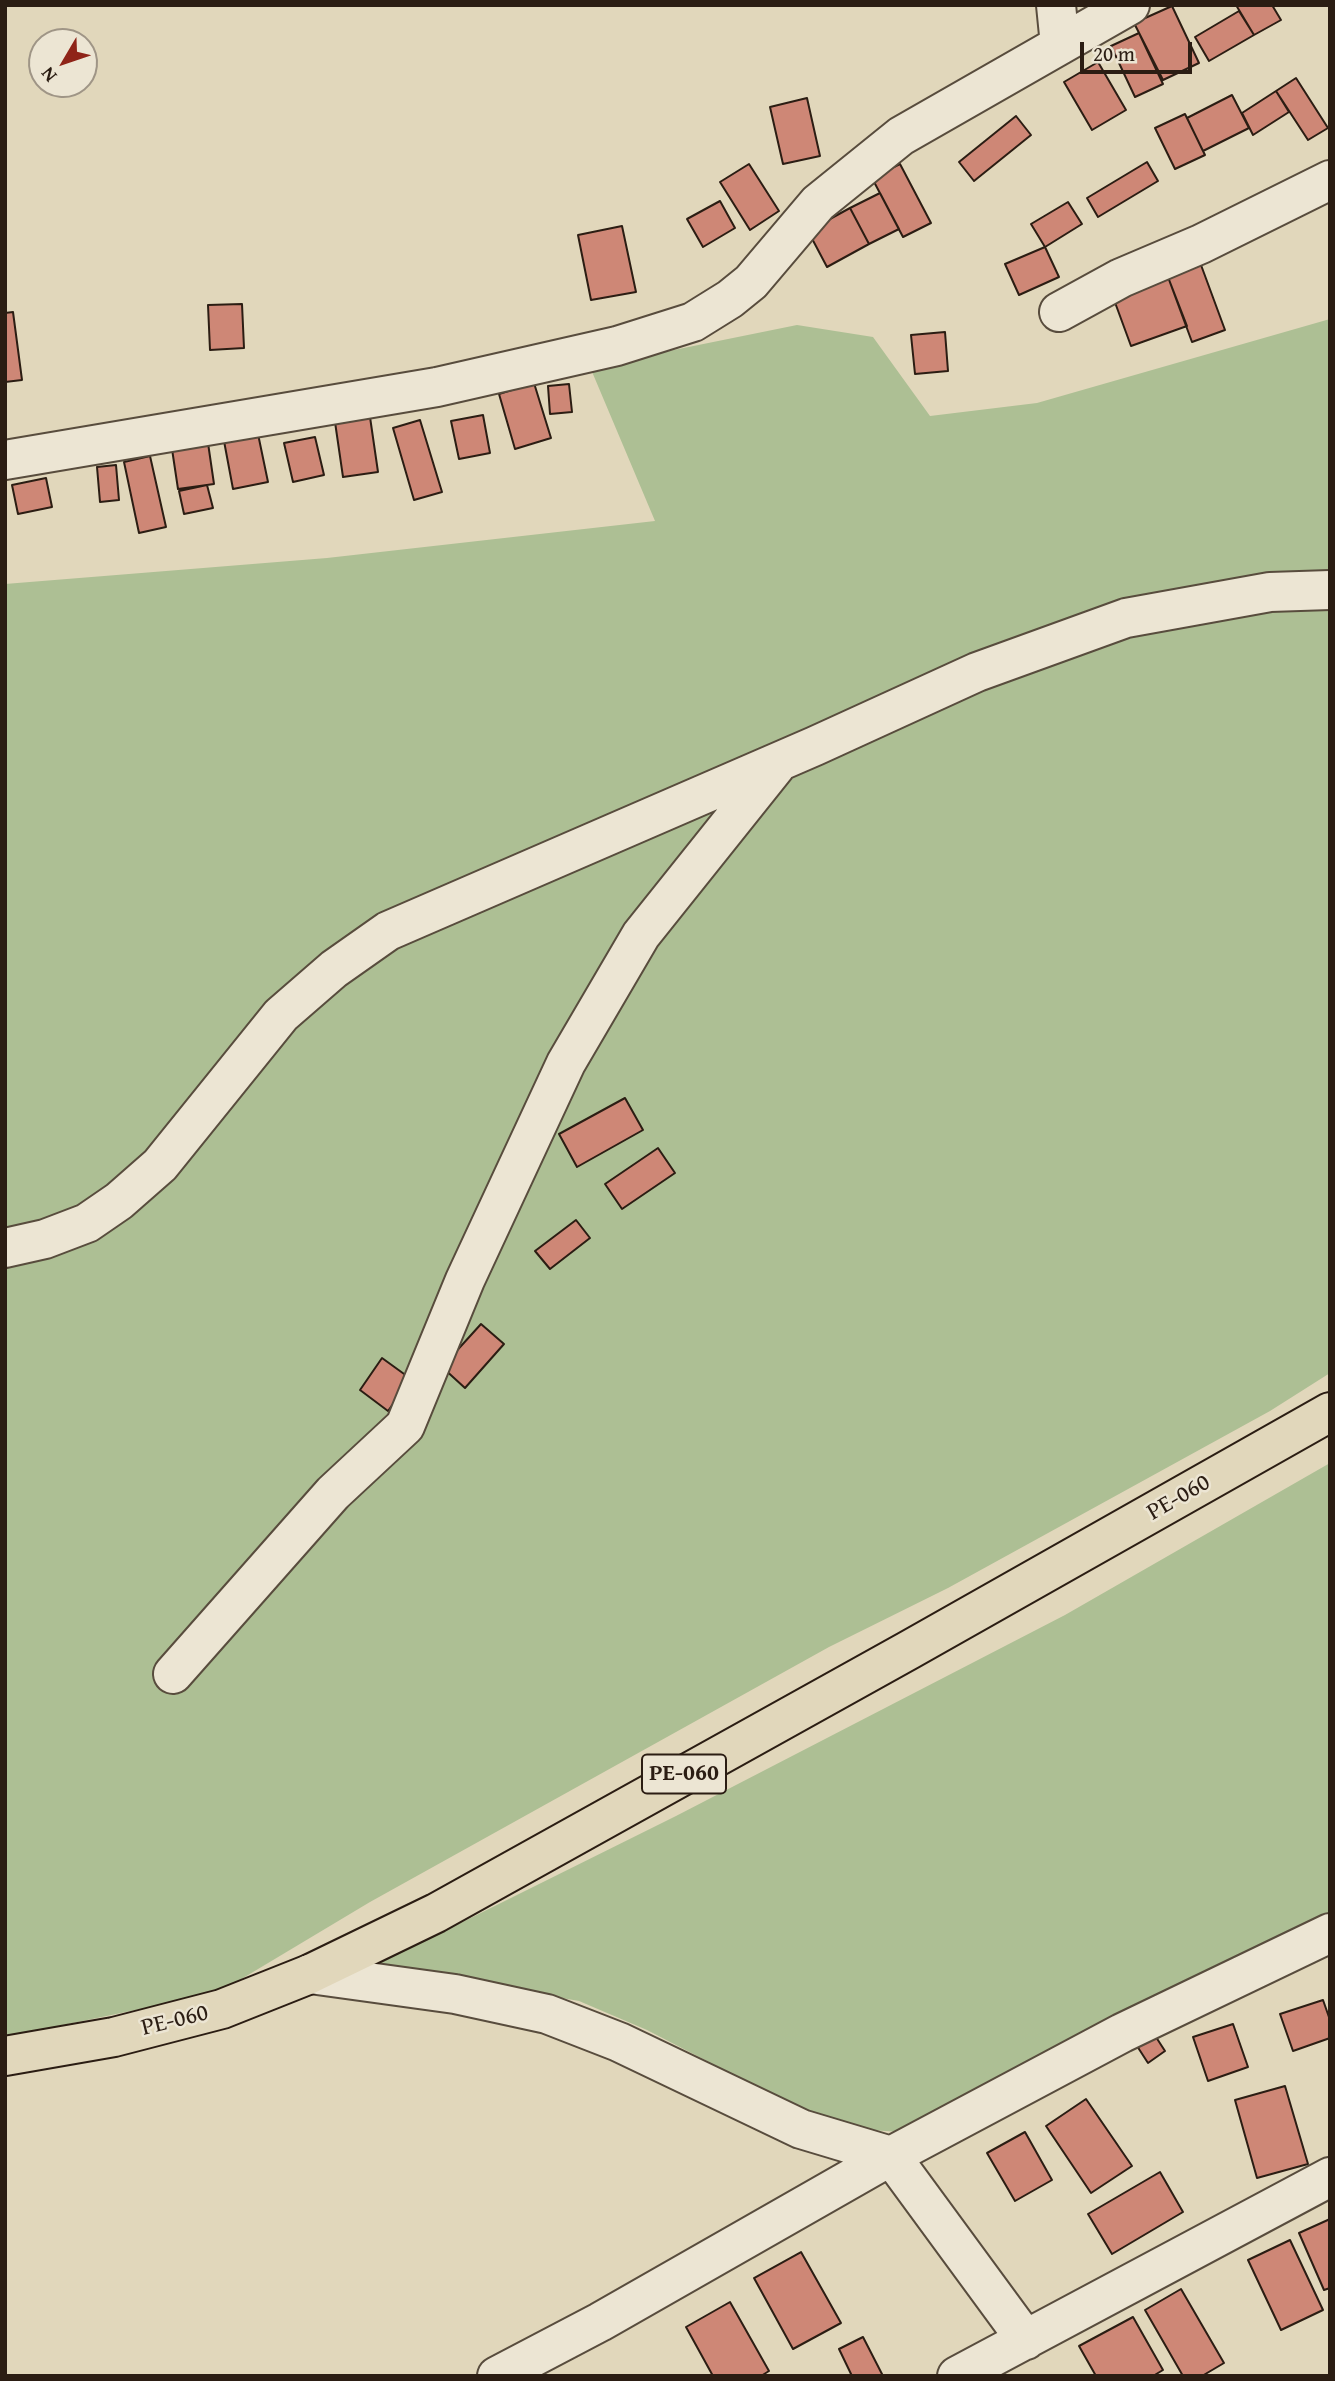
<!DOCTYPE html>
<html>
<head>
<meta charset="utf-8">
<style>
	body { margin:0 }
	#map { position:relative; width:1335px; height:2381px; overflow:hidden; background:#e1d7bb; font-family:"Gentium Book Plus",serif }
	canvas { display:block }
	.frame { position:absolute; inset:0; border:7px solid #2b1d13; pointer-events:none }
	.north { position:absolute; left:28px; top:28px; width:70px; height:70px; box-sizing:border-box; background:#ece5d3; border:2px solid #9f9586; border-radius:50%; rotate:231deg; font-size:19px; font-weight:700; line-height:28px; text-align:center; color:#2b1d13 }
	.north::after { content:''; display:block; margin:auto; width:24px; height:32px; background:#8f2418; clip-path:polygon(50% 0,100% 100%,50% 72%,0 100%) }
	.scale { position:absolute; left:1080px; top:42px; width:112px; height:32px; box-sizing:border-box; border:4px solid #2b1d13; border-top:0; padding-left:9px; font-size:21px; line-height:24px; white-space:nowrap; color:#2b1d13; -webkit-text-stroke:5px #ece5d3; paint-order:stroke }
</style>
</head>
<body>
<div id="map">
<canvas width="1335" height="2381"></canvas>
<div class="frame"></div>
<div class="north">N</div>
<div class="scale">20 m</div>
</div>
<script>
const g = document.querySelector('canvas').getContext('2d');
g.lineJoin = 'round';
function fill(path, color) { g.fillStyle = color; g.fill(path, 'evenodd'); }
function stroke(path, color, width, dash) { g.strokeStyle = color; g.lineWidth = width; g.lineCap = dash ? 'butt' : 'round'; g.setLineDash(dash || []); g.stroke(path); }
function drawText(font, color, halo, rows, align = 'center') {
  g.font = font + ' "Gentium Book Plus",serif'; g.lineWidth = 5; g.setLineDash([]); g.textBaseline = 'middle'; g.strokeStyle = halo; g.fillStyle = color; for (const [text, x, y, turn = 0] of rows) {
    g.save(); g.translate(x, y); g.rotate((+turn || 0) * Math.PI / 180); g.textAlign = isNaN(turn) ? turn : align; if (halo) g.strokeText(text, 0, 0); g.fillText(text, 0, 0); g.restore();
  }
}
const green = new Path2D(`
	M1330,319V1373L1270,1411L948,1588L829,1647L370,1902L218,1993L5,2037V584L327,558L655,521L590,367L797,325L873,337L930,416L1037,403Z
	M1330,1463V1914L900,2132L842,2128L763,2090L647,2030L579,2001L376,1965L676,1816L1065,1615Z`);
const building = new Path2D(`
	M1236,5H1272L1281,20L1254,35Z
	M1172,6L1199,63L1163,80L1134,23Z
	M1239,11L1254,35L1209,61L1195,37Z
	M1139,33L1163,84L1135,97L1111,46Z
	M1098,62L1126,110L1092,130L1064,82Z
	M1296,78L1328,128L1308,140L1276,91Z
	M1276,91L1289,112L1253,135L1242,113Z
	M1232,95L1249,128L1203,151L1187,118Z
	M807,98L820,156L783,164L770,107Z
	M1185,114L1205,155L1175,169L1155,128Z
	M1016,116L1031,135L974,181L959,162Z
	M1147,162L1158,181L1098,217L1087,198Z
	M749,164L779,211L750,230L720,182Z
	M900,164L931,223L903,237L872,178Z
	M880,193L899,229L869,244L850,208Z
	M720,201L735,228L703,247L687,219Z
	M1068,202L1082,224L1045,247L1031,224Z
	M850,208L869,244L827,267L808,231Z
	M622,226L636,292L591,300L578,235Z
	M1045,247L1059,277L1019,295L1005,264Z
	M1201,265L1225,330L1192,342L1168,277Z
	M1168,277L1187,326L1131,346L1113,297Z
	M242,304L244,348L210,350L208,305Z
	M13,312L22,380L5,382V313Z
	M945,332L948,371L915,374L911,335Z
	M534,383L551,438L515,449L499,394Z
	M569,384L572,412L550,414L548,386Z
	M483,415L490,453L459,459L451,421Z
	M370,417L378,472L343,477L335,422Z
	M420,420L442,492L414,500L393,428Z
	M258,434L268,482L233,489L224,441Z
	M315,437L324,475L293,482L284,443Z
	M208,443L214,484L178,489L172,449Z
	M150,456L166,527L139,533L124,462Z
	M116,465L119,500L100,502L97,467Z
	M46,478L52,507L18,514L12,485Z
	M207,485L213,508L184,514L179,491Z
	M625,1098L643,1130L577,1167L559,1134Z
	M658,1148L675,1173L622,1209L605,1184Z
	M576,1220L590,1238L550,1269L535,1251Z
	M481,1324L504,1344L465,1388L442,1367Z
	M382,1358L411,1379L388,1411L360,1390Z
	M1323,2000L1330,2020V2038L1293,2051L1280,2014Z
	M1233,2024L1248,2067L1208,2081L1193,2037Z
	M1154,2034L1165,2051L1148,2063L1137,2046Z
	M1285,2086L1308,2164L1257,2178L1235,2100Z
	M1086,2099L1132,2166L1091,2193L1046,2126Z
	M1025,2132L1052,2180L1015,2201L987,2153Z
	M1160,2172L1183,2212L1112,2254L1088,2214Z
	M1330,2219V2288L1324,2290L1299,2233Z
	M1290,2240L1323,2310L1281,2330L1248,2260Z
	M801,2252L841,2323L793,2349L754,2278Z
	M1181,2289L1224,2363L1202,2376H1183L1145,2310Z
	M730,2302L769,2371L761,2376H713L686,2327Z
	M1133,2317L1163,2370L1153,2376H1096L1079,2346Z
	M863,2337L883,2376H852L839,2349Z`);
const minor = new Path2D(`
	M1056,5L1060,45
	M1059,312L1121,278L1201,244L1330,180
	M5,460L437,387L617,346L693,322L730,299L751,282L818,203L901,136L1130,5
	M5,1248L45,1239L87,1223L119,1201L160,1165L281,1015L334,969L388,931L815,746L977,672L1126,618L1270,592L1330,590
	M173,1674L333,1493L405,1426L465,1280L566,1063L641,935L776,766
	M310,1974L455,1994L547,2014L619,2042L801,2129L891,2156L1026,2340
	M497,2376L600,2322L891,2156L1122,2033L1330,1933
	M957,2376L1330,2177`);
const primary = new Path2D(`
	M5,2056L114,2037L222,2009L310,1974L436,1913L909,1650L1330,1412`);
const shields = [
	[684,1774,84]
];
const shieldNames = [
	["PE-060",684,1774]
];
const streetNames = [
	["PE-060",1179,1498,-30],
	["PE-060",175,2021,-14]
];
fill(green, '#adbf94');
fill(building, '#ce8776');
stroke(building, '#2b1d13', 2);
stroke(minor, '#584c3d', 42);
stroke(primary, '#2b1d13', 42);
stroke(minor, '#ece5d3', 38);
stroke(primary, '#e1d7bb', 38);
for (const [x, y, w] of shields) { const box = new Path2D(); box.roundRect(x - w / 2, y - 19.5, w, 39, 5); g.fillStyle = '#ece5d3'; g.fill(box); stroke(box, '#2b1d13', 2); }
drawText('bold 23px', '#2b1d13', null, shieldNames);
drawText('24px', '#2b1d13', '#ece5d3', streetNames);
</script>
</body>
</html>
